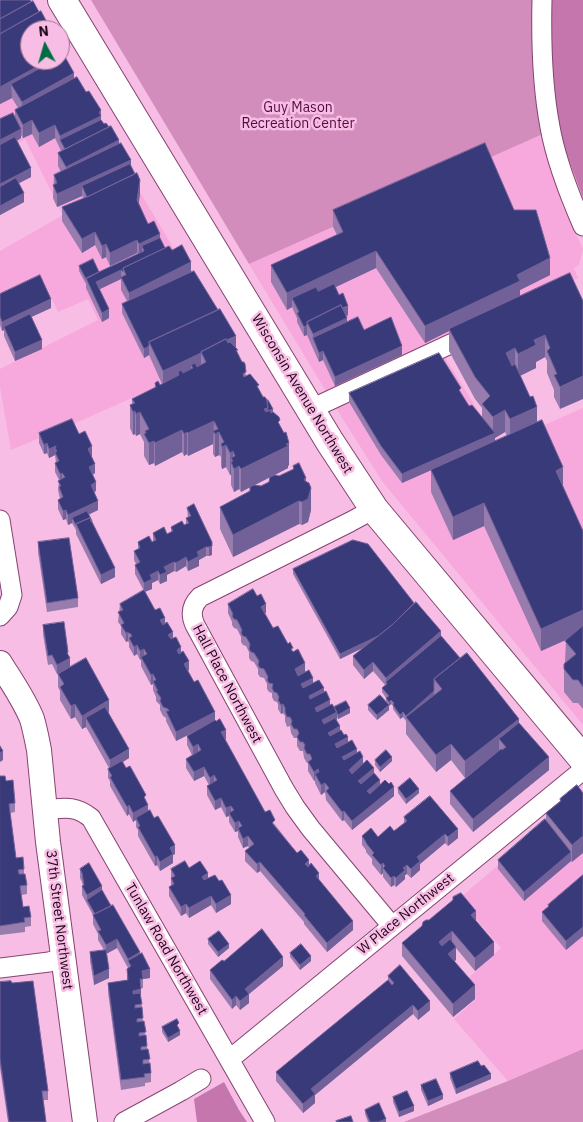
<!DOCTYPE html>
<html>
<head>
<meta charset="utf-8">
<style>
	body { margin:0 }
	#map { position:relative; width:583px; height:1122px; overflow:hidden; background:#f8bde4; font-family:"IBM Plex Sans",sans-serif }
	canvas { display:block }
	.north { position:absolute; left:20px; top:20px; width:50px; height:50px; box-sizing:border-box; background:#f8bde4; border:1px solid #a17392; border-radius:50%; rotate:354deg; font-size:14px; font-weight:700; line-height:20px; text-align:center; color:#1e0517 }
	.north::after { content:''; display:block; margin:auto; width:18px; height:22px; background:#006c44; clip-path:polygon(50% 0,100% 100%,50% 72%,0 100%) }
</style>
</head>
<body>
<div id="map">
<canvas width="583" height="1122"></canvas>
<div class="north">N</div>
</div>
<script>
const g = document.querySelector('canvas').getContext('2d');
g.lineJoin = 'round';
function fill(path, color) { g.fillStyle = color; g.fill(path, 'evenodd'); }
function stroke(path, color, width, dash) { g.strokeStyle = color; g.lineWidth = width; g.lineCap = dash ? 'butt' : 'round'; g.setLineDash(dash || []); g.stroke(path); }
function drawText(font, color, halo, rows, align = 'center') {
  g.font = font + ' "IBM Plex Sans",sans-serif'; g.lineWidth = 5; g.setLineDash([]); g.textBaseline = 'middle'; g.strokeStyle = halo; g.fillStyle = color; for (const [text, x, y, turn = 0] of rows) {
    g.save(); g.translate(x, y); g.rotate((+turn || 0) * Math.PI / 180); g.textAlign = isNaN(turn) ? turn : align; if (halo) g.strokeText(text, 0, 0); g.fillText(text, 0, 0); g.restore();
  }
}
const built = new Path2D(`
	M0,0L30,30V60L60,59L236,352L80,421L11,450L0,387V369L98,320L88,299L58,312L43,280L0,299V251L63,215L25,139L0,153Z
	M543,134L562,205L583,249L579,265L574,268L578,278L327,393L249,264Z
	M443,354L499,445L583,408V725L382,481L334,405Z
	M575,798L583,807V1049L508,1081L454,1019L476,999L463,983L501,948L459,899Z`);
const green = new Path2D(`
	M91,0H535L543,134L249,264Z
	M583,1049V1122H404L508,1081Z`);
const forest = new Path2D(`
	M551,0H583V198L563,144L557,119L550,32Z
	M224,1082L239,1110L247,1122H197L194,1099Z`);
const minor = new Path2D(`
	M542,0C541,42 542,85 550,127C556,161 569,194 583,226
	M311,409L472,334
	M374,509L350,522L200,597C192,605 190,614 195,625L284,789L295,807L311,829L392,926
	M0,520L12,595L8,607L0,616
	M45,810C64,808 75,805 91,818L265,1122
	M0,968L49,962L63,958
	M230,1059L583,770
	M124,1122L181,1091L201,1079`);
const tertiary = new Path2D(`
	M0,663C11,681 24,699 32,719C35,729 37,740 39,750L48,842L85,1122`);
const primary = new Path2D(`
	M62,0L330,442L374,509L583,759`);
const wall = new Path2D(`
	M0,0L64,55L74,79L101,110V120L119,145L131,167L140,193L139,204L148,224L160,238L165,248L172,250L191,272L236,348L238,354L246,375L259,390L263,397L273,412L280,427L289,465L288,466V468L275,475L279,476L293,469V466L306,482L311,510L308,522L302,525L299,524L233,557L220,529V507L250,491L251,486L241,492L239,489L234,492L231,485V475H230L226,467L222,469L221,466V457L219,455L215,457L213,454V444L188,456L187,454L184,456L182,452L155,466L154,463L149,465L144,456V442L140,434L136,436L135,434L133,435L130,428V405L132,404V399L155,388V383L160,385L162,384L149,355L144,358L122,313V304L127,301L121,290V279L99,289L109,318L102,322L86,288V284L79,271V266L99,272L138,254L137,253L110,266L106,257L102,259L95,245L82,253L62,221V207L84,199L82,196L57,207L53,198L54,175L61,172L58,166V153L61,151L55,138L39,147L32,134L23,138L21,135V138L17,141L31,177L19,183L24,202L0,215V119L15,117V110L18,108L12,98L0,104ZM270,477L269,482L261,486L255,485Z
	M333,210H514L550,275L520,290V297L570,273L560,409L554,397V390L547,373V361L545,357L536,362V368L520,375L537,422L563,488L583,531V709L578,703H573L564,692V664L565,662L566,640L541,651L484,526L453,540L431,492V470L402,483L381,455L349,402V393L461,395L469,406L482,417V408L475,399L449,351V331L425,343L376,268L335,287L348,315L346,316L347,322L364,330L402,355L335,386L323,360L319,362L307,335L304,336L297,322V318L292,307L287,310L271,282V265L337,235L333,227ZM505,432L507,436L495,441V438Z
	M0,294L51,308L31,317L42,349L15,361L4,336V330L2,331L0,325Z
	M39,433L79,434L92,456H91L95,473L93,475L96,491L94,492L98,510L89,514L115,577L101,584L76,534V530L72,523L68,525L66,519L63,520L58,509V500L60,499L58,490L59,480L55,472V463H56L55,455L49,458L47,453L44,454L39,443Z
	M194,504L212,555L209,556H206L199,560V566L188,571L186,566L176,572L174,571L167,575V581L160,584L158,580L152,583V589L145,592L155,610L165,623L181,652L189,670L188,671L215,721L226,739L225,740L265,812L297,853L309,865L353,930L327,952L304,924V922L260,871L257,873L245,861V851L249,848L248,846L243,848L238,837V831L235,832L229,822V816L226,817L221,807L215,810L207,795V786L209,785L204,776L194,781L186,768V759L192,755L187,745V736L214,722L176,741L166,721V718L163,716L160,710V705L156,701V697L153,690V684L151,685L141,666V659L140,660L137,654L134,656L129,647V643L128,641L126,642L121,634V626L118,622L120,604L144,591L135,574V565L136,564L134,560V551L138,549V542H152L153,541V533L167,534L171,532V527L186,524V518H188L187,508Z
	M38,542L78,598V607L47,612L38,552Z
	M293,569L414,603L460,658L519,723L549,770L473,832L450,804V791L485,762L465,778L451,760L436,772L406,734V720V721L403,717L400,719L393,709V706L391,704L389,706V710L377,720L368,710V705L386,702V698L382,692V688L385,685L373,671L364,679L353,665V656L364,647L340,659L293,574Z
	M257,596L266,613H265L273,628L288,644L313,683L324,692L330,705L350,713L338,719L337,717V721L340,731L348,742L357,753L363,764L374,774L380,786L394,796L352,830L344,820L342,821L326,800L325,792L321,795L315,783V780L314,781L308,771V763H307L304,758L303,751H300L297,746V738H294L291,733L290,726L287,727L285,721V716L283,713L281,714L278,709V704L277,702L274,701L272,697V693L269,692L267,689V684L264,678L260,677L258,674V669L254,662L251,661L249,658V652L246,646L243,645L241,642V637L237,629L234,628L232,625V622L228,613V604Z
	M43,625L68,655L70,667L57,674L52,664L48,665L43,634Z
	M58,674L109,714L129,758L123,762L146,802L148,812L175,854L173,855V863L160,871L157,865L155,866L138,836V830L136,827V820L133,822L129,814L127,816L110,786V781L108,778V769L109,768L86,727L82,729L75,717L71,719L60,700V691L58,687Z
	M375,760L392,761L380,772L375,765Z
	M0,776L6,781L15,803V812L10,813L16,858L24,869V874L27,885V894L21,895L23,907L31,917V926L25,927V932L0,935Z
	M577,785L572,862L571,861L524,901L498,869V860L529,834V832L546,821V813L560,802V799Z
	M398,788L419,793L406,804L398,793Z
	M404,817L458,838L448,846L445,843L420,864V870L411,878L407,874L405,875V879L396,887L394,885L391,887L383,877V873L381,875L372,864V859L366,852V850L362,845V836L378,837L394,831L404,823Z
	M189,868L208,878L231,904L216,913L211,905L189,918L186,913L181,916L169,896V887L171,886V869Z
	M80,869L102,890L140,954L150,978L143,979V988H141V998L143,1022L151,1073V1082L145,1083V1086L121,1090L108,992V983L127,980V969L128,968L117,948L106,954L109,978L94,985L90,961V952L104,950L98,940V934L93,924V915L82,895V886H83L82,882L80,878Z
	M583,875L566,950L542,921V912L548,907V905Z
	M429,920L476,922L494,955L475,971L456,948V960L454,961L475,999L453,1017L402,956V943Z
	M208,939L229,948L218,957L208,944Z
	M290,953L311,961L300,970L290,957Z
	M224,961L283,966L249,994V1003L240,1010L236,1005L232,1009L210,979V970Z
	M388,976L430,1010L418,1020L413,1014L315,1095V1103L303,1113L276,1081V1072L388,980Z
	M0,982L48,1091V1100H43L46,1122H8L0,1068Z
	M162,1027L179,1028L180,1035L168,1042L162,1032Z
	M481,1066L491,1079L456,1094L450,1078V1073Z
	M421,1085L443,1099L428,1106L421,1090Z
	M393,1097L414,1111L399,1117L393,1102Z
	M365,1110L386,1122H368L365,1114Z`);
const shadedWall = new Path2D(`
	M64,52V69L11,84L12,98L0,104V87L49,60H60V54Z
	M74,73V86L22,116V102Z
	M101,110V129L60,140V149V136Z
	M32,120V134L23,138V125Z
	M55,125V138L39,147V133Z
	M21,129V138L0,149V140Z
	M119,140V153L66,180V167Z
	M131,160V173L82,186V196L57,207V194Z
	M31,168V177L0,193V184Z
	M140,180V193L137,214V200Z
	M24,193V202L0,215V206Z
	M95,232V245L82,253V239Z
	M160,234V247L144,251L142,246V256L139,257V244Z
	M137,240V253L110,266V253Z
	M106,244V257L102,259V246Z
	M376,251V268L296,306L292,298V307L287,310V293Z
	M550,258V275L520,290V298L449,329V331L425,343V326L517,275Z
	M191,262V275L129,306V293Z
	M121,270V279L96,291V282Z
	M51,299V308L5,329L4,327V330L2,331V322Z
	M348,306V315L312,332L308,325Z
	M109,309V318L102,322V313Z
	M347,318V331L313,338V334Z
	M307,325V335L304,336V327Z
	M545,335V357L536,362V368L518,377V354L534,340Z
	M236,336V349L201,353Z
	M42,340V349L15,361V352Z
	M149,346V355L144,358V349Z
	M402,346V355L335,386V377Z
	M515,348V371L506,375V353Z
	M323,351V360L319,362V353Z
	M201,353V366L193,368L191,365V371L179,375L178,372V377L163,384V371Z
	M583,376V399L560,409V387Z
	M537,407V430L510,442V419Z
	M268,408L273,409V413L268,416L264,409Z
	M505,410V432L495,438V442L402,483V474L493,434V417Z
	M135,411V434L133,435V412Z
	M140,412V434L136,436V414Z
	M214,421L213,444L188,456V433Z
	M182,430V452L155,466V443Z
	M187,432V454L184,456V434Z
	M219,432V455L215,457V434Z
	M154,441V463L149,465V443Z
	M47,443V453L44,454V445Z
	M289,443V465L288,466V468L241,492V469Z
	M226,445V467L222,469V447Z
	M56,446L55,455L49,458V449Z
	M92,446V456L88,458V449Z
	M233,451V466V461L231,458V475H230V453Z
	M95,464V473L89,476V467Z
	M239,466V489L234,492V469Z
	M563,467V490L556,471Z
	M62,473V482L60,483V474Z
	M306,478V500L311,488V510L308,522L302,525V502L304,479Z
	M96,482V491L91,494V485Z
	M98,501V510L74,522L72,518V523L68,525V515Z
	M299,501V524L233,557V535Z
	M484,503V526L453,540V517Z
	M66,510V519L63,520V511Z
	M212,542V555L209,556V547Z
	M206,547V556L199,560V566L188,571V562L197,552Z
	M186,557V566L176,572V563Z
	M174,562V571L167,575V581L160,584V575L164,567Z
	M115,568V577L101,584V575Z
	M158,571V580L152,583V589L144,592V583L150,575Z
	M266,604V613L261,616V607Z
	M416,606L392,634L340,659V654Z
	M583,610V632L541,651V629Z
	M165,618V627L160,629V620Z
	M441,631V641L387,684L386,682V687V678Z
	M128,632V641L126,642V633Z
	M173,632V641L168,644V635Z
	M137,645V654L134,656V647Z
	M181,647V656L177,650Z
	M144,649V658L141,657V659L140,660V651Z
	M68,652V659L70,658V667L57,674V665Z
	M189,661V670L184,673V664Z
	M373,662V671L364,679V670Z
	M305,663V672L295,678V669Z
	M153,674V682V681V684L151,685V675Z
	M313,678V687L301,693V684Z
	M324,688V697L309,705V696Z
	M434,691V696L406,717V721V716Z
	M109,700V714L90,725L86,718V727L82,729V716Z
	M330,700V709L315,717V708Z
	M391,700V704L389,706V710L377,720V715L389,706V702Z
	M75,704V717L71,719V706Z
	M283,704V713L281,714V705Z
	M350,708V713L338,719V715Z
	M215,712V721L176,741V732Z
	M337,712V721L322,729V720Z
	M403,712V717L400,719V715Z
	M519,719V736L499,739V752L465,778V761Z
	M340,726V735L328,742V733Z
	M226,730V739L221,742V732Z
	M348,737V746L335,753V744Z
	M198,744V753L193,756V747Z
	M451,744V760L436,772V755Z
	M129,749V758L110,770V760Z
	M357,749V758L342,766V757Z
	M3,751V760L0,762V753Z
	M363,757V766L349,780V770Z
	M392,757V761L380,772V767Z
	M549,757V770L473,832V819Z
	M204,767V776L194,781V772Z
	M374,768V777L358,790V781Z
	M318,769V778L315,774V780L314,781V772Z
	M214,775V784L210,787V778Z
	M380,780V789L367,800V791Z
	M325,783V792L321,795V785Z
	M394,787V796L352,830V821Z
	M419,789V793L406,804V799Z
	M221,798V807L215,810V801Z
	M129,805V814L127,816V807Z
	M148,805V814L136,818V820L133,822V813Z
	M231,806V815L229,813V816L226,817V808Z
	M344,811V820L342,821V812Z
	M239,821V830L238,828V831L235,832V823Z
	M458,829V838L448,846V837Z
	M445,834V843L420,864V870L411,878V869L417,857Z
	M248,836V846L243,848V839Z
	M583,836V853L572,862V845Z
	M175,845V854L173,855V863L160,871V862L170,848Z
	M571,852V861L524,901V892Z
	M157,856V865L155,866V857Z
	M309,860V869L305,864Z
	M260,862V871L257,873V864Z
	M383,863V873L381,875V865Z
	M407,865V874L405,875V879L396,887V878L403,868Z
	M208,873V882L202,886V877Z
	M319,873V882L316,876Z
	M394,876V885L391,887V878Z
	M102,886V895L87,900V905V895Z
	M231,895V904L216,913V904Z
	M211,896V905L189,918V908Z
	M186,904V913L181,916V907Z
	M476,911V924L471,915Z
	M353,921V930L327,952V943Z
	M583,927V936L566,950V941Z
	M452,931V944L439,955V942Z
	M117,939V948L106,954V945Z
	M494,942V955L475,971V958Z
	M229,944V948L218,957V952Z
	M456,947V960L448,967V954Z
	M140,952V961H128V959Z
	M311,956V961L300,970V965Z
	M283,957V966L249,994V1003L240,1010V1001L245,989Z
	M109,969V978L94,985V976Z
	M150,969V978L143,979L142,971Z
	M475,985V999L453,1017V1004Z
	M141,989V998L133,1000V991Z
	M236,996V1005L232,1009V1000Z
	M430,1001V1010L418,1020V1011Z
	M413,1005V1014L315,1095V1103L303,1113V1104L311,1089Z
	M180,1031V1035L168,1042V1038Z
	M491,1074V1079L456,1094V1089Z
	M443,1095V1099L428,1106V1101Z
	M414,1106V1111L399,1117V1112Z
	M386,1119V1122H378Z`);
const building = new Path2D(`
	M1,0H30L31,2L0,19V1Z
	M33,1L39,12L0,34V19Z
	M41,11L51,30H30V60H49L0,87V34Z
	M60,45L64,52L60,54Z
	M64,55L74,73L22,102L11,84L55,60H60V57Z
	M77,77L86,92L89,91L101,110L99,112L101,116L60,136L55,125L39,133L32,120L23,125L15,110Z
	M13,113L21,129L0,140V119Z
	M101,120L104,124L106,123L109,127L65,149L60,140Z
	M111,126L119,140L66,167L58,153Z
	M15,137L31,168L0,184V145Z
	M121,143L131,160L57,194L53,185L57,183L54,175Z
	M485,143L514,210H536L550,258L517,275L520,281L425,326L376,251L287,293L271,265L343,232L333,210Z
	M130,164L135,174L87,197L82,186Z
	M137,173L140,180L137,200L148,224L154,221L160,234L139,244L137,240L110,253L106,244L102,246L95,232L82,239L62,207L89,196Z
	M16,178L24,193L0,206V187Z
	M160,238L165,248L123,268V272L121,270L96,282L109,309L102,313L86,278L144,251L142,246Z
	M182,245L191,262L129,293L121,277L126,275L123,268L169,246L172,250Z
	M93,259L99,272L86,279L79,266Z
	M194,271L218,310L149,342V346L144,349L122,304Z
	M570,273L583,301V376L560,387L554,375L557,374L547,351L550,348L545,335L534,340L536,345L518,354L515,348L506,353L512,366L515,364L530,397L533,396L537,407L510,419L505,410L493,417L482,404L490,396L475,377L449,329Z
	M40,275L51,299L2,322L0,316V294Z
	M334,284L339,295L343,293L348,306L342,308L341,305L307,322V325L304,327L297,313L299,312L292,298L316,287L318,291Z
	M341,305L347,318L313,334L307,322Z
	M220,309L236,336L227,340L226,339L201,352V353L163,371L149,342Z
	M30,314L42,340L15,352L4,327Z
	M358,317L364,330L391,317L402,346L335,377L323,351L319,353L313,338Z
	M226,339L228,343L230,342L238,350H236L242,362H244L245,364L246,372L243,374L244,377L250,374L259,385L257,386L263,397H265L267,400L268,408L264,409L266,412L270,410L271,413L273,412L279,417L280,420L278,422L284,433L286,432L289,443L286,444L288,446L241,469L239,466L234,469L231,462L233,461L231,458L235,456L233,451L230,453L226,445L222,447L221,444L224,442L219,432L215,434L213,431L218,429L214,421L188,433L187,432L184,434L182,430L155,443L154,441L149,443L144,434L146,433L145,431L149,429L140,412L136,414L135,411L133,412L130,405L135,403L132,399L156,387L155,383L158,381L160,385L179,375L178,372L181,370L183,373L193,368L191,365L195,363L197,367L206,362L201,352Z
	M439,353L461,388L459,390L469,406L472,405L495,433L402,474L381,446L349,393Z
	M268,400L273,409L268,411L267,401Z
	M72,419L79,434L85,431L92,446L88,449L95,464L89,467L96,482L91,485L98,501L68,515L66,510L63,511L58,500L63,497L59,487L61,486L58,481L65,477L62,473L60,474L55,463L59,461L55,452L57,451L55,448L56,447V446L49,449L47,443L44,445L39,433Z
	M542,420L563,467L556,471L583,531V610L541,629L484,503L453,517L431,470Z
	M299,463L306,478L304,479L305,481L309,483L311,488L308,499L302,502L299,501L233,535L220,507L250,491V487L254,485L261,486L269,482L270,477L275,475L279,476L294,469L293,466Z
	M194,504L212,542V546L209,547H206L197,552L199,556L188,562L186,557L176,563L174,562L164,567L167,572L160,575L158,571L150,575L152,579L144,583L135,565L140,562L134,551L140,548L138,542L149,536L152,542L156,540L153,533L164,527L167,534L173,531L171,527L182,521L184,525L189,523L186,518L191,516L187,508Z
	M87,511L92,521L91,522L90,518L76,524V525L72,518Z
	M90,518L115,568L101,575L76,524Z
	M69,538L78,598L47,603L38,542Z
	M353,540L368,544L414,603L392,625L378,636L340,654L293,569Z
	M253,589L257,596L261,594L266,604L261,607L273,628L278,626L288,644L290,642L293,648L291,649L293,652L298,649L305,663L295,669L298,676L309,670L313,678L301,684L303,688L319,680L324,688L309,696L310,699L326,691L330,700L315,708L317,712L332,704L337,712L322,720L324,724L335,718L340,726L328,733L330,736L341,730L344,735L346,734L348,737L335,744L337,748L352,740L357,749L342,757L344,760L360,751L363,757L349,770L352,774L367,760L374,768L358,781L361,784L374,773L380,780L367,791L370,794L385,780L389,784L391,782L394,787L352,821L344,811L342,812L326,791L329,788L325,783L321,785L315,774L319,772L318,769L314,772L308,762L312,759L310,754H307L304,748L305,745L303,742H300L297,737L299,733L297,729H294L291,724L292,721L290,717H287L285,712V708L283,704L281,705L278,700L279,697L277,693L274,692L272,688L273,684L269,683L267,680L268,677L264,669L260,668L258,665L259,661L254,653L251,652L249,649L250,644L246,637L243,636L241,633L242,630L237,620L234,619L232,616L233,614L228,604Z
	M144,590L155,610L160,608L165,618L160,620L163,625L167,622L173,632L168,635L171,639L176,637L181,647L177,650L179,654L183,651L189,661L184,664L194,682L198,680L215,712L176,732L166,711H169L168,709L163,707L160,701L161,698L156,691H158L153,681L156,680L153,674L151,675L141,657L147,654L144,649L140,651L137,645L134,647L129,638L132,636L130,633L129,634L128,632L126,633L121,625L124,623L118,612L123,610L120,604Z
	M416,602L441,631L386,678L373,662L364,670L353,656L392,625Z
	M64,622L68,652L67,653L70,658L57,665L52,655L48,656L43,625Z
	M583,626V687L578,680H573L564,669V664L576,654L565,641Z
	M441,636L460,658L434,679V691L406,716L403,712L400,715L393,705L394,703L391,700L389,702L386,698L389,696L382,688L387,684L386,682Z
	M467,653L519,719L465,761L451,744L436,755L406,717L442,689L434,679Z
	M86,658L109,700L82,716L75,704L71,706L60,687L64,684L58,674Z
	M380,695L389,705L377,715L368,705Z
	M346,701L350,708L338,715L334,707Z
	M105,707L129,749L110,760L86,718Z
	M220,719L226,730L221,732L265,812L270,810L275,820L272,823L297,853L301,850L309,860L305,864L308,867L311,863L319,873L316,876L353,921L327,943L304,915L305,914L260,862L257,864L245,851L254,844L248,836L243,839L238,828L242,826L239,821L235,823L229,813L234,810L231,806L226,808L221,798L215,801L207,786L217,780L214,775L210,778L204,767L194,772L186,759L201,750L198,744L193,747L187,736L215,720L216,721Z
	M519,723L549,757L473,819L450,791L501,749L502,750L506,747L499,739Z
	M0,746L3,751L0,753Z
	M386,750L392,757L380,767L375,760Z
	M122,761L126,768L130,766L146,795L144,797L148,805L133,813L129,805L127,807L110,777L112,776L108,769Z
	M0,776H5L6,781L13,780L15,803L9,804L16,858L23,857L24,869L18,870L19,874H25L27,885L20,886L23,907L29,906L31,917L24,918L25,922L0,926Z
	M410,778L419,789L406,799L398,788Z
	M577,785L583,793V836L572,845L546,813L561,801L560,799Z
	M430,796L458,829L448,837L445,834L417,857L420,861L411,869L407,865L403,868L405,870L396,878L394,876L391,878L383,868L385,866L383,863L381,865L372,855L374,853L366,843V842L362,836L371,828L378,837L390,826L394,831L407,821L404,817Z
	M150,810L154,818L158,816L175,845L170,848L173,854L160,862L157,856L155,857L138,827L140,826L136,818Z
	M545,819L571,852L524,892L498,860Z
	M185,861L189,868L200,861L208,873L202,877L204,880L215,875L219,881L222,880L231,895L216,904L211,896L189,908L186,904L181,907L169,887L174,884L171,878L175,876L171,869Z
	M89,863L102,886L87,895L82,886L84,885L82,873L80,869Z
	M583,875V927L566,941L542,912L549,906L548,905Z
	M102,890L111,906L95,914L87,900Z
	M461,893L476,911L471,915L494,942L475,958L452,931L439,942L442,946L450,939L456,947L448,954L475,985L453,1004L402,943L422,926L423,922L426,920H429L453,900V897Z
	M113,905L140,952L128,959L117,939L106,945L98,931L101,930L93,915Z
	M262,929L283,957L245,989L249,994L240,1001L236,996L232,1000L210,970L222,960L224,961Z
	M219,931L229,944L218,952L208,939Z
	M301,944L311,956L300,965L290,953Z
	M106,950L109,969L94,976L90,952Z
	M142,953L150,969L142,971L143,979H140L141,989L133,991V994L140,993L142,1004L135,1005V1008L142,1007L143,1018L137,1019V1022L144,1021L146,1032L139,1033V1036L146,1035L147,1046L141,1047V1050L148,1049L150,1059L143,1060V1064L150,1063L151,1073L144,1074L145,1077L121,1080L108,983L128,980L127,969L131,966L128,961Z
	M400,965L430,1001L418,1011L413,1005L311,1089L315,1094L303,1104L276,1072L388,980L392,985L394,983L388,976Z
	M11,981L12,983L33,981L48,1091H42L46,1122H9L0,1059V982Z
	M177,1019L179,1023L177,1025L180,1031L168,1038L162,1027Z
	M478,1061L481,1066L484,1065L491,1074L456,1089L450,1073Z
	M436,1079L443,1095L428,1101L421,1085Z
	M407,1091L414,1106L399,1112L393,1097Z
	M379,1103L386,1119L378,1122H370L365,1110Z
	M351,1116L353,1122H337L336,1121Z`);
const parkNames = [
	["Guy Mason",298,108],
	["Recreation Center",298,124]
];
const streetNames = [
	["Wisconsin Avenue Northwest",302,394,59],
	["Hall Place Northwest",227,684,62],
	["W Place Northwest",406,914,-39],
	["37th Street Northwest",59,920,83],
	["Tunlaw Road Northwest",166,949,60]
];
fill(built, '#f7a8dd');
fill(green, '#d28dbc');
fill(forest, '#c576ad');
stroke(minor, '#844471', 21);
stroke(tertiary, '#844471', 26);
stroke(primary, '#844471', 30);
stroke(minor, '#fff', 19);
stroke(tertiary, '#fff', 24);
stroke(primary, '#fff', 28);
fill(wall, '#987cae');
fill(shadedWall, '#726199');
fill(building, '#393a79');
stroke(building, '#726199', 1);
drawText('14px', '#530b43', '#f8bde4', parkNames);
drawText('14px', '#1e0517', '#f8bde4', streetNames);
</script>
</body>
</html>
